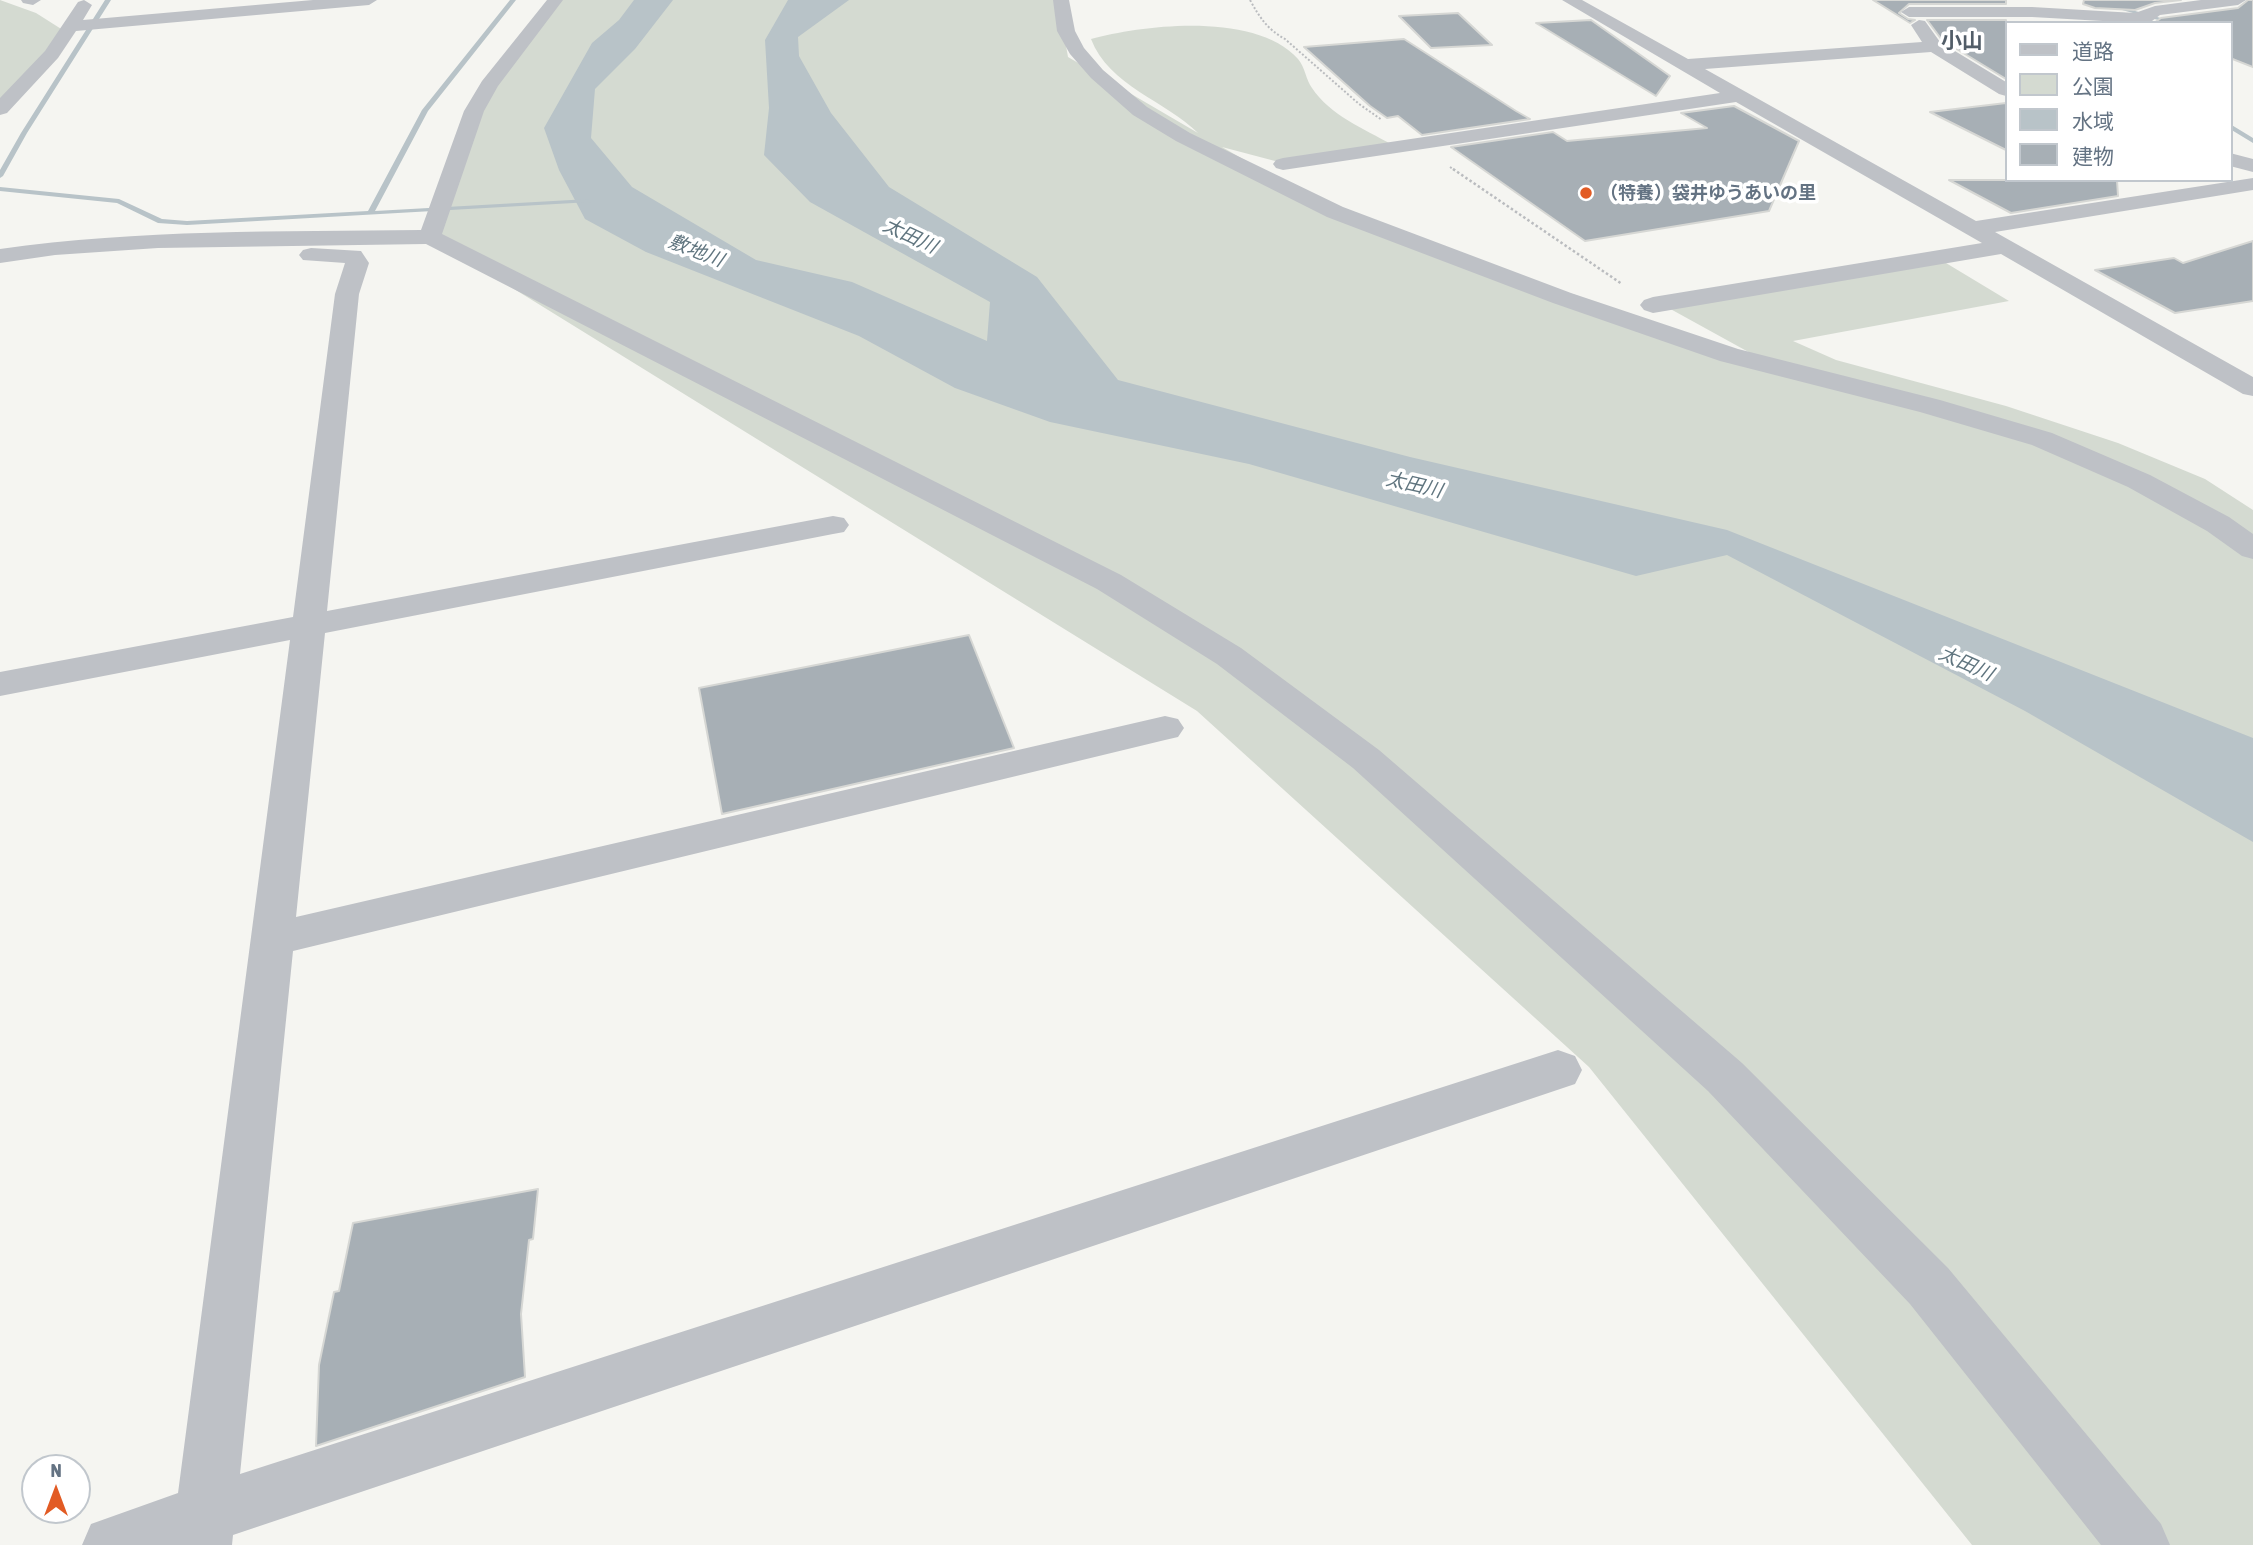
<!DOCTYPE html>
<html>
<head>
<meta charset="utf-8">
<style>
	body { margin:0 }
	#map { position:relative; width:2253px; height:1545px; overflow:hidden; background:#f5f5f1; font-family:"Asap Condensed","Noto Sans JP",sans-serif }
	canvas { display:block }
	.legend { position:absolute; left:2005px; top:21px; width:228px; height:161px; box-sizing:border-box; background:#fff; border:2px solid #c1c7cd; margin:0; padding:9px 12px; list-style:none; font-size:21px; color:#647383 }
	.legend li { display:flex; align-items:center; gap:14px; height:35px }
	.legend b { width:35px; border:2px solid #c1c7cd }
	.north { position:absolute; left:21px; top:1454px; width:70px; height:70px; box-sizing:border-box; background:#fff; border:2px solid #c1c7cd; border-radius:50%; rotate:0deg; font-size:19px; font-weight:700; line-height:28px; text-align:center; color:#647383 }
	.north::after { content:''; display:block; margin:auto; width:24px; height:32px; background:#e25b24; clip-path:polygon(50% 0,100% 100%,50% 72%,0 100%) }
</style>
</head>
<body>
<div id="map">
<canvas width="2253" height="1545"></canvas>
<ul class="legend">
<li><b style="height:9px;background:#bec1c6"></b>道路</li>
<li><b style="height:19px;background:#d4dad1"></b>公園</li>
<li><b style="height:19px;background:#b8c3c8"></b>水域</li>
<li><b style="height:19px;background:#a7afb5"></b>建物</li>
</ul>
<div class="north">N</div>
</div>
<script>
const g = document.querySelector('canvas').getContext('2d');
g.lineJoin = 'round';
function fill(path, color) { g.fillStyle = color; g.fill(path, 'evenodd'); }
function stroke(path, color, width, dash) { g.strokeStyle = color; g.lineWidth = width; g.lineCap = dash ? 'butt' : 'round'; g.setLineDash(dash || []); g.stroke(path); }
function drawText(font, color, halo, rows, align = 'center') {
  g.font = font + ' "Asap Condensed","Noto Sans JP",sans-serif'; g.lineWidth = 7; g.setLineDash([]); g.textBaseline = 'middle'; g.strokeStyle = halo; g.fillStyle = color; for (const [text, x, y, turn = 0] of rows) {
    g.save(); g.translate(x, y); g.rotate((+turn || 0) * Math.PI / 180); g.textAlign = isNaN(turn) ? turn : align; if (halo) g.strokeText(text, 0, 0); g.fillText(text, 0, 0); g.restore();
  }
}
const green = new Path2D(`
	M0,0L36,13L66,32L0,109Z
	M556,0H1058L1068,57L1198,133C1166,101 1109,86 1091,39C1145,24 1257,12 1298,59C1305,67 1306,80 1312,88C1330,115 1364,129 1391,144L1275,161L1222,147L1335,212L1763,360L1665,306L1941,260L2009,301L1793,341L1836,360L2006,406L2118,443L2205,479L2253,510V1545H1972L1589,1067L1197,711L430,237L486,90Z`);
const water = new Path2D(`
	M634,0H673L635,49L595,89L591,138L632,187L756,260L852,282L987,341L990,302L810,202L764,155L769,108L765,40L788,0H849L798,37L799,56L831,113L889,187L1037,277L1118,380L1410,457L1727,530L2253,738V842L2025,711L1727,555L1636,576L1249,464L1050,422L955,388L859,336L646,252L585,219L559,170L544,128L592,43L619,20Z`);
const stream = new Path2D(`
	M105,0H111L27,133L3,176L0,178V170L21,133Z
	M510,0H516L428,111L375,211L589,199L591,200V202L187,225L158,223L117,203L0,191V187L119,199L162,219L187,221L368,211L422,110Z
	M2086,0H2095L2179,23H2169Z
	M2230,124L2253,138V143L2230,129Z`);
const building = new Path2D(`
	M1873,0H2006V4H1909L1899,13L1908,19L1915,20L1910,23Z
	M2084,0H2181L2155,3L2135,10L2095,8L2083,4Z
	M2248,0H2253V67L2230,58V23H2154L2161,18L2238,8Z
	M1458,13L1492,45L1431,48L1399,16Z
	M1591,20L1670,76L1656,96L1536,23Z
	M1927,20H2006V79L1942,40Z
	M1404,39L1516,111L1530,119L1422,135L1398,116L1387,118L1370,106L1304,47Z
	M2006,103V150L1930,112Z
	M1734,106L1799,141L1769,211L1585,241L1451,147L1553,132L1567,141L1707,128L1681,113Z
	M1949,180H2117L2118,196L2011,213Z
	M2253,241V301L2175,313L2095,270L2174,258L2183,263Z
	M969,635L1014,748L722,814L699,688Z
	M538,1189L533,1239L529,1240L521,1314L525,1377L316,1446L319,1365L334,1292L339,1291L353,1223Z`);
const pathFar1 = new Path2D(`
	M1250,0C1260,18 1267,29 1285,39L1359,104L1382,120
	M1450,167L1456,171`);
const path = new Path2D(`
	M1453,169L1622,284`);
const minor = new Path2D(`
	M21,0H41L33,5L23,3Z
	M84,0L92,5L83,20L313,0H377L369,5L76,31L58,58L7,113L0,115V98L45,51L78,2Z
	M547,0H563L498,86L484,111L442,234L1121,575L1241,648L1379,750L1742,1063L1948,1268L2161,1524L2170,1545H2101L1910,1304L1708,1091L1353,768L1217,664L1097,589L426,244L158,248L55,255L0,263V249C139,229 281,232 421,230L464,111L482,81Z
	M1053,0H1069L1075,31L1084,48L1103,70L1147,107L1190,133L1343,207L1571,293L1738,349L1940,400L2052,433L2150,475L2229,517L2253,534V559L2242,556L2207,531L2128,487L2032,445L1920,412L1720,361L1553,303L1327,217L1176,141L1133,115L1091,78L1070,54L1057,31Z
	M1562,0H1582L1688,59L1922,42L1911,25L1919,20L1925,21L1940,42L2006,82V96L1999,94L1931,52L1705,69L1976,221L2253,178V190L1995,232L2253,377V396L2243,394L2001,254L1653,313L1644,310L1640,305L1644,300L1653,297L1982,243L1736,102L1283,170L1276,168L1273,164L1276,160L1283,158L1720,93Z
	M2201,0H2246L2238,5L2160,15L2152,21L2138,23L2032,17H1909L1901,12L1909,7H2032L2135,13L2155,6Z
	M2230,153L2253,159V172L2230,166Z
	M311,248L361,251L369,263L359,294L327,611L833,516L844,518L849,525L844,532L833,534L325,633L296,917L1165,716L1178,719L1184,728L1178,737L1165,740L293,951L240,1474L1558,1050L1575,1056L1582,1070L1575,1084L233,1535L232,1545H82L91,1524L178,1493L290,640L0,696V672L293,617L335,294L345,263L303,260L299,255L303,250Z`);
const markers = [
	[1586,193,7,"#e25b24"]
];
const farPoinames = [
	["（特養）袋井ゆうあいの里",1600,193]
];
const farWaternames = [
	["太田川",910,236,25],
	["敷地川",696,251,21],
	["太田川",1414,485,13],
	["太田川",1966,664,24]
];
const farQuarternames = [
	["小山",1962,41]
];
fill(green, '#d4dad1');
fill(water, '#b8c3c8');
fill(stream, '#b8c3c8');
fill(building, '#a7afb5');
stroke(building, '#d6d7d4', 2);
stroke(pathFar1, '#babcbf', 2, [2, 2]);
stroke(path, '#babcbf', 2.5, [2.5, 2.5]);
fill(minor, '#bec1c6');
for (const [x, y, r, color] of markers) { const dot = new Path2D(); dot.arc(x, y, r, 0, 2 * Math.PI); g.fillStyle = color; g.fill(dot); stroke(dot, '#fff', 2.5); }
drawText('bold 18px', '#647383', '#fff', farPoinames, 'left');
drawText('italic 19px', '#60757f', '#fff', farWaternames);
drawText('bold 21px', '#525d68', '#fff', farQuarternames);
</script>
</body>
</html>
